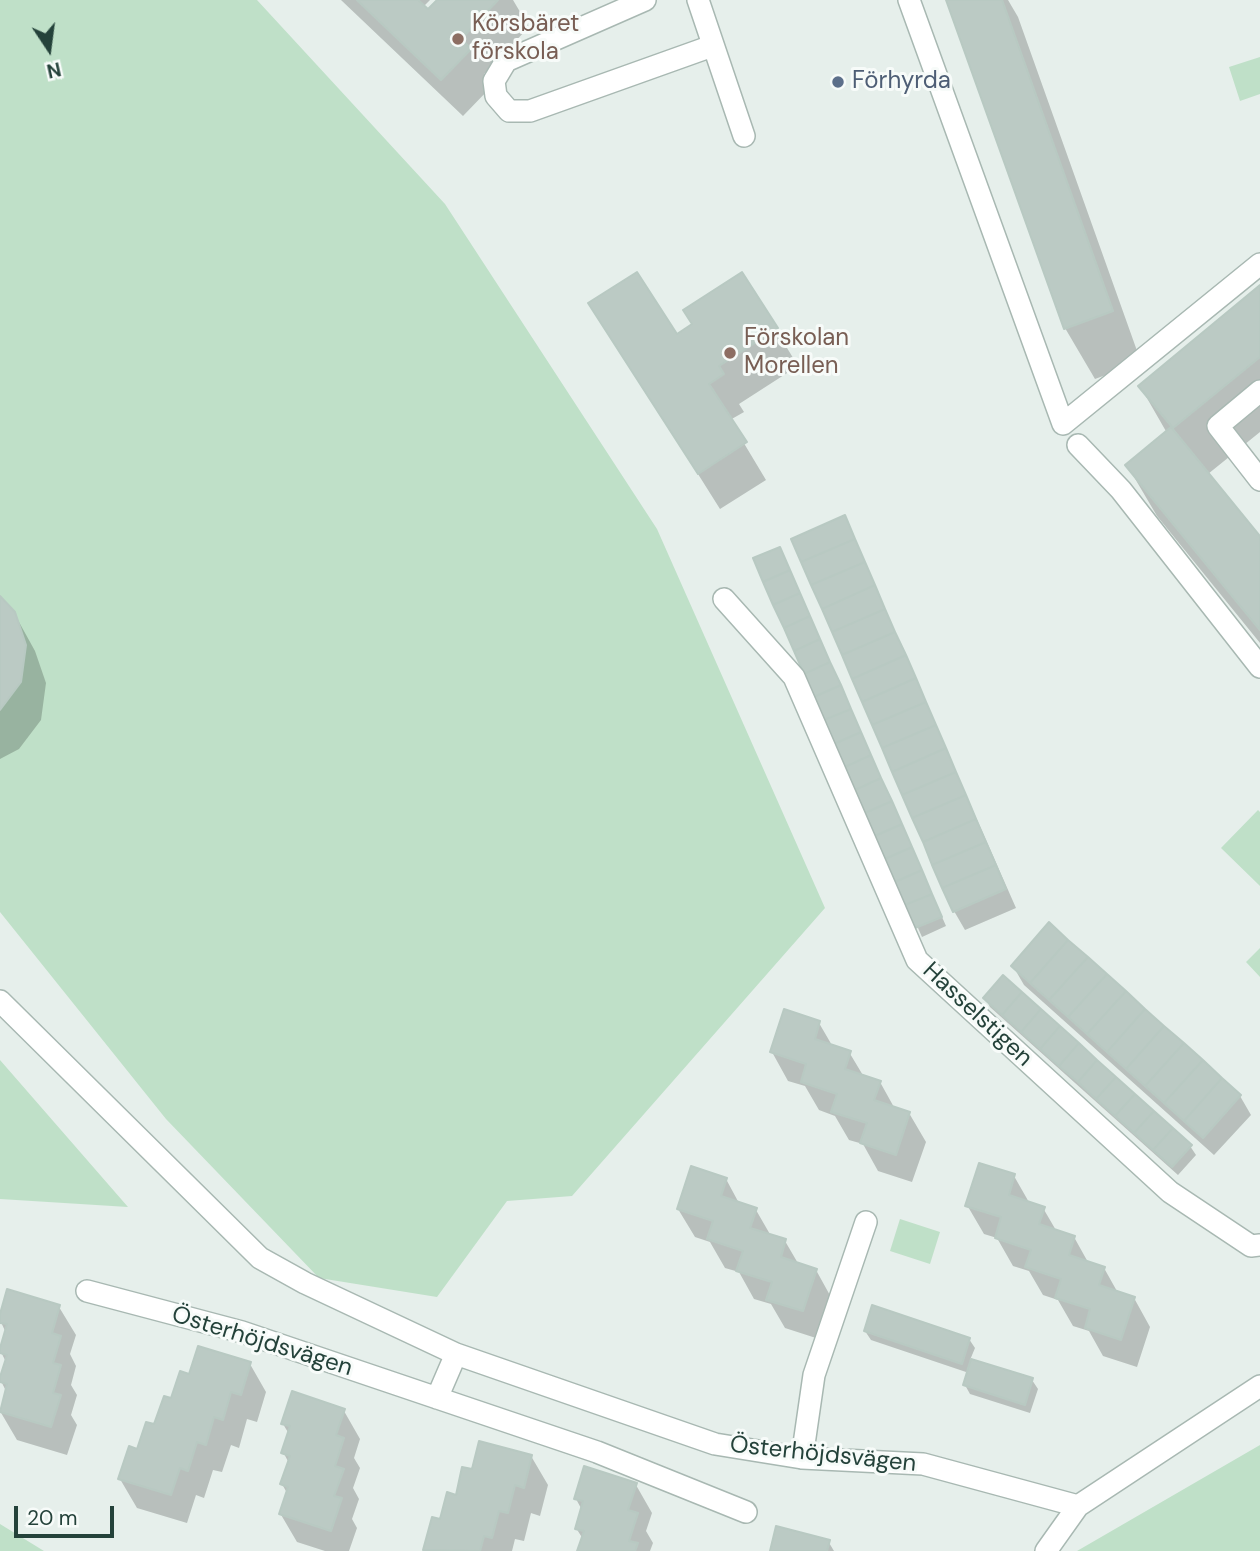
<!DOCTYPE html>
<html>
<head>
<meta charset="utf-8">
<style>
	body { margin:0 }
	#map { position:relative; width:1260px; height:1551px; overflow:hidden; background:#e6efeb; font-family:"DM Sans",sans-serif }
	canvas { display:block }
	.north { position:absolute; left:14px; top:14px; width:70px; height:70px; -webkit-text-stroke:5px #f7fbf9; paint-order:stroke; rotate:167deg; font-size:19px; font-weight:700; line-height:28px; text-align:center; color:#24423a }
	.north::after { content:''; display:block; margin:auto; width:24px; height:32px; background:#24423a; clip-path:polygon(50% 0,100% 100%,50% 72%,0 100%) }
	.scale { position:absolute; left:14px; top:1506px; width:100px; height:32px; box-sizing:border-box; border:4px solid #24423a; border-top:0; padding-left:9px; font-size:21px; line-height:24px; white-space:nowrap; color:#24423a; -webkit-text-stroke:5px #f7fbf9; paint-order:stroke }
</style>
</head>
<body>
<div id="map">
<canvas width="1260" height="1551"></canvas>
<div class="north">N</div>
<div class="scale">20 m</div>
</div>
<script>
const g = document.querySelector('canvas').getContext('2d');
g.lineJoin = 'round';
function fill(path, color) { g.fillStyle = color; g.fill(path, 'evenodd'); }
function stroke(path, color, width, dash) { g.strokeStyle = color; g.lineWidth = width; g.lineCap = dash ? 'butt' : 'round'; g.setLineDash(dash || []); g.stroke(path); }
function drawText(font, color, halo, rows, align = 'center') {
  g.font = font + ' "DM Sans",sans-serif'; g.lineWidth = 6; g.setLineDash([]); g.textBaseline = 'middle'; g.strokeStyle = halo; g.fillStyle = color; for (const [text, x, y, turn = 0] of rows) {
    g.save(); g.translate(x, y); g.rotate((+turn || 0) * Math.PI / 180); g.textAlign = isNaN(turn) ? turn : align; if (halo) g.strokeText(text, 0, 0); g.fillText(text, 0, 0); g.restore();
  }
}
const green = new Path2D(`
	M0,0H257L445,204L657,529L825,908L572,1196L507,1201L437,1297L319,1278L166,1119L0,912Z
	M1260,57V94L1240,101L1229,67Z
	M1258,810L1260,812V886L1221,848Z
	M1260,948V977L1246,962Z
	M0,1060L128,1207L0,1199Z
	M900,1219L940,1232L930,1264L890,1251Z
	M1260,1445V1551H1077Z
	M0,1524L44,1551H0Z`);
const shadow = new Path2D(`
	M341,0H430L423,7L428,12L439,0H513L529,27L484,74L491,87L463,116Z
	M948,0H1008L1018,17L1141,362L1095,379L1065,328Z
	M742,274L798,366L739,404L744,412L730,420L766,480L720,509L591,304L677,336L694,325Z
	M1260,288V432L1208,474L1260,538V643L1157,516L1127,465L1167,433L1140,386Z
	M844,518L1016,908L965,930L954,911Z
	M784,558L946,926L922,937L755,559Z
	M0,599L14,613L35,651L46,683L41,720L19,749L0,759Z
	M1013,966L1240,1096L1251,1115L1214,1155L1024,985Z
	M985,998L1190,1146L1196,1155L1178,1175L990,1007Z
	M819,1023L833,1047L849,1052L864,1077L880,1082L895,1109L909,1113L926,1142L912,1182L878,1171L863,1144L849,1140L835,1116L819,1110L805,1086L788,1081L772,1052Z
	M1014,1176L1030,1204L1043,1208L1057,1232L1074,1237L1089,1264L1104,1268L1118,1293L1134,1298L1150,1327L1137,1367L1103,1356L1089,1331L1073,1326L1058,1300L1043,1295L1029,1271L1013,1266L997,1238L984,1234L967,1205Z
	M726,1179L740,1205L756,1210L771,1236L785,1241L799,1265L816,1270L832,1299L819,1339L785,1328L771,1304L754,1299L739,1272L725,1268L710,1242L695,1237L678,1209Z
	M59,1307L76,1335L70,1354L76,1366L71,1385L77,1395L71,1415L77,1425L67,1455L17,1440L0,1411L6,1391L1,1381L6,1362L1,1352L6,1333L0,1320Z
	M865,1331L969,1339L975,1348L970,1360L1032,1380L1038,1389L1030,1413L970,1394L965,1385L969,1373L871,1340Z
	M250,1364L266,1392L257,1422L247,1419L239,1448L231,1445L222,1472L213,1470L204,1498L196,1495L187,1523L137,1508L120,1479L190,1376Z
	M344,1411L360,1439L354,1458L360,1468L353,1488L359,1499L352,1519L357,1528L349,1551H325L297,1542L280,1513L287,1493L282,1484L289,1463L283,1452L289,1434L283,1424Z
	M531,1456L548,1485L540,1516L531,1513L524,1541L515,1539L512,1551H426L473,1472Z
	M636,1485L652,1513L646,1531L653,1543L650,1551H579L583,1539L576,1528L582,1510L576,1499Z
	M828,1541L834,1551H771Z`);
const building = new Path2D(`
	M357,0H418L428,9L437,0H498L461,39L471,49L441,80Z
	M946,0H1002L1113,311L1064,329Z
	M637,272L677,334L692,324L683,310L742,272L778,328L719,366L724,374L709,384L747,442L698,474L588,303Z
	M1260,285V357L1173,428L1138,386Z
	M1171,427L1260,536V630L1125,465Z
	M845,515L855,539L801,562L791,539Z
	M855,539L865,562L811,585L801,562Z
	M780,547L790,570L763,582L753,558Z
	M865,562L875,585L822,609L811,585Z
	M790,570L800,593L773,605L763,582Z
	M875,585L885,609L832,632L822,609Z
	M800,593L810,616L784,628L773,605Z
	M0,596L15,612L26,645L21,682L0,710Z
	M885,609L895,632L842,655L832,632Z
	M810,616L820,639L794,651L784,628Z
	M895,632L906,655L852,679L842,655Z
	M820,639L830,662L804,674L794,651Z
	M906,655L916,678L862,702L852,679Z
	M830,662L841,685L814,697L804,674Z
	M916,678L926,702L872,725L862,702Z
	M841,685L851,709L824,720L814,697Z
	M926,702L936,725L882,748L872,725Z
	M851,709L861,732L834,744L824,720Z
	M936,725L946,748L892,772L882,748Z
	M861,732L871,755L845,767L834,744Z
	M946,748L956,772L902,795L892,772Z
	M871,755L881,778L855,790L845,767Z
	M956,772L966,795L912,818L902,795Z
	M881,778L892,801L865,813L855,790Z
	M966,795L976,819L923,842L912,818Z
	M892,801L902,824L875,836L865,813Z
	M976,819L986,842L932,865L923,842Z
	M902,824L912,847L885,859L875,836Z
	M986,842L996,865L942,888L932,865Z
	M912,847L922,870L895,882L885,859Z
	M996,865L1006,889L953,912L942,888Z
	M922,870L932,894L905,905L895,882Z
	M932,894L942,917L915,928L905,905Z
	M1049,922L1068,940L1030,983L1011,966Z
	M1068,940L1088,957L1049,1000L1030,983Z
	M1088,957L1107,974L1068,1017L1049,1000Z
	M1107,974L1126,991L1087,1034L1068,1017Z
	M1003,975L1022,992L1002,1015L983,998Z
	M1126,991L1145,1009L1107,1052L1087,1034Z
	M1022,992L1041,1009L1021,1032L1002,1015Z
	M784,1009L820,1021L815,1039L851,1051L845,1069L881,1081L874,1100L910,1112L896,1155L860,1143L867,1123L831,1112L837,1094L801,1082L806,1064L770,1052Z
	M1041,1009L1060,1026L1040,1049L1021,1032Z
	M1145,1009L1164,1026L1126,1069L1107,1052Z
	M1060,1026L1079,1043L1059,1066L1040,1049Z
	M1164,1026L1184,1043L1145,1086L1126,1069Z
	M1079,1043L1097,1060L1078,1082L1059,1066Z
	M1184,1043L1203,1060L1164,1103L1145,1086Z
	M1097,1060L1116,1077L1096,1099L1078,1082Z
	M1203,1060L1222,1078L1184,1121L1164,1103Z
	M1116,1077L1135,1094L1115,1116L1096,1099Z
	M1222,1078L1241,1095L1203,1138L1184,1121Z
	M1135,1094L1154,1111L1134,1133L1115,1116Z
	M1154,1111L1173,1128L1153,1150L1134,1133Z
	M1173,1128L1192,1145L1172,1167L1153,1150Z
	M979,1163L1015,1174L1009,1195L1045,1207L1039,1224L1075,1236L1069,1255L1105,1267L1099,1285L1135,1297L1121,1340L1085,1328L1090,1309L1055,1298L1061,1279L1025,1267L1031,1250L995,1238L1001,1217L965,1206Z
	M691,1166L727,1178L721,1196L757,1208L750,1228L786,1239L781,1257L817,1269L803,1311L766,1300L772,1282L736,1271L743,1251L707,1239L713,1221L677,1209Z
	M7,1289L60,1305L52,1333L61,1336L53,1363L61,1365L53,1393L61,1395L51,1427L0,1412L7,1384L0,1382V1377L7,1355L0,1353V1348L7,1324L0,1323V1314Z
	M872,1305L970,1338L962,1364L864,1331Z
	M198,1346L251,1362L241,1395L231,1392L223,1420L214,1417L206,1445L197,1442L188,1471L180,1468L171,1495L118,1479L129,1446L137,1449L146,1422L154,1424L164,1396L171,1398L180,1371L189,1374Z
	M971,1359L1033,1378L1025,1405L963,1385Z
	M292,1391L345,1409L336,1435L344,1438L335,1466L344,1469L334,1496L342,1498L331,1531L279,1514L288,1487L280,1484L290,1456L281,1453L290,1426L281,1424Z
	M479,1441L532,1455L524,1488L515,1485L508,1513L499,1511L492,1538L484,1536L480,1551L423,1550L432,1517L440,1519L447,1492L456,1495L462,1467L472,1469Z
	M584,1466L637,1483L628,1510L638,1513L629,1541L638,1543L635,1551H577L584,1531L575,1529L583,1501L574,1499Z
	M776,1526L830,1540L827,1551H770Z`);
const minor = new Path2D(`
	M645,0L506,61L494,81L496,96L509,111H530L712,46
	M698,0L744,136
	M909,0L1063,424L1260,264
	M1260,391L1218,426L1260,480
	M1078,445L1121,490L1260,667
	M724,599L794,677L917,960L1170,1192L1251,1246L1260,1245
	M0,1001L260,1258L305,1283L456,1354L715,1444L802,1458L923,1464L1078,1506
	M87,1291L242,1332L597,1452L746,1512
	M437,1398L456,1354
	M802,1458L814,1375L866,1222
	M1046,1551L1078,1506L1260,1386`);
const markers = [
	[458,39,7,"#8d6e63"],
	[838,82,7,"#5c6f8a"],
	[730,353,7,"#8d6e63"]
];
const educationNames = [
	["Körsbäret",472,25],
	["förskola",472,53],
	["Förskolan",744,339],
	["Morellen",744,367]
];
const serviceNames = [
	["Förhyrda",852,82]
];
const streetNames = [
	["Hasselstigen",977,1015,43],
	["Österhöjdsvägen",262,1342,17],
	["Österhöjdsvägen",823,1455,6]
];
fill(green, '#bfe0c8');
fill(shadow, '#0003');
fill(building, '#bbcac4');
stroke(building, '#b8c9c2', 2);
stroke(minor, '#a8b8b2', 24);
stroke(minor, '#fff', 21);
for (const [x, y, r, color] of markers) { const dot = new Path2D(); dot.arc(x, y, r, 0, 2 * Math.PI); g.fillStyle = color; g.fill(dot); stroke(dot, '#f7fbf9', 2.5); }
drawText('24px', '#785e54', '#f7fbf9', educationNames, 'left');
drawText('24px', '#4e5e75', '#f7fbf9', serviceNames, 'left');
drawText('24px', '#24423a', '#f7fbf9', streetNames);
</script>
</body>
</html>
